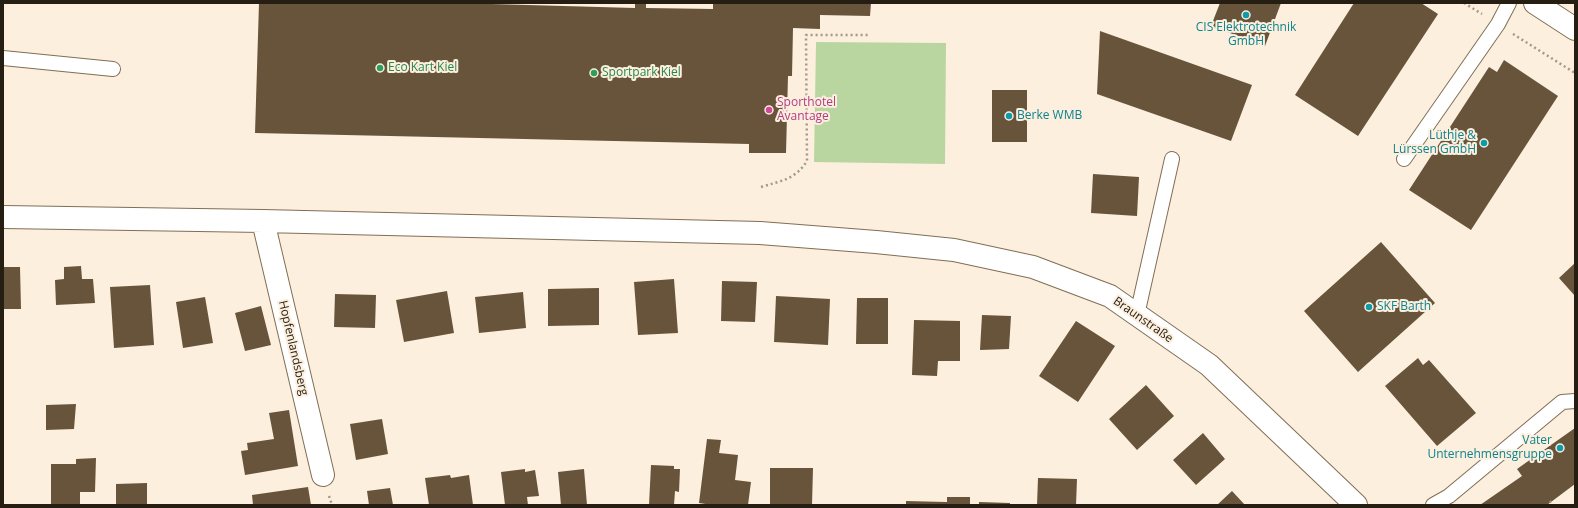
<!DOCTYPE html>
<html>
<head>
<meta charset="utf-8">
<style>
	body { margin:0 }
	#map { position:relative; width:1578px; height:508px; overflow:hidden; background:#fcefde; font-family:"Open Sans",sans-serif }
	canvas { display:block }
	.frame { position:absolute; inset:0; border:4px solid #261e13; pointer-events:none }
</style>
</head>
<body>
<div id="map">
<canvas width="1578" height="508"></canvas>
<div class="frame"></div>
</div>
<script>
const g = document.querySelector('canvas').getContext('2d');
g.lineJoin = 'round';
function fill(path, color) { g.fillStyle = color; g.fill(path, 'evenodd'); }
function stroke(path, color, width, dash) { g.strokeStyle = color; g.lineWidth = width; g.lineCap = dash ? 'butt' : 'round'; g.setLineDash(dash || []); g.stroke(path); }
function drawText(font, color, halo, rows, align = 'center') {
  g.font = font + ' "Open Sans",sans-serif'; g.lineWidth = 4; g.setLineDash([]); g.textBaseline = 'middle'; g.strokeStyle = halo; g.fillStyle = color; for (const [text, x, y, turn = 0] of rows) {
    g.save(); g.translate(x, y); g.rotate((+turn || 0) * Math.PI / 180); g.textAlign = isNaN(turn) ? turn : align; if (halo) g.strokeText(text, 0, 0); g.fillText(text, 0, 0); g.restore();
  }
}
const green = new Path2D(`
	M816,42L946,43L945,164L814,162Z`);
const building = new Path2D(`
	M259,3H456L635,8V3H646V8L713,9V3H871L870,16L820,15V29L793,28L792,76H788L786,153H749V144L255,133Z
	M1220,3H1281L1265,46L1211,26Z
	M1354,3H1421L1438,14L1358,136L1295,95Z
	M1100,31L1252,85L1231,141L1097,94Z
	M1504,60L1558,96L1471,230L1409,190L1489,67L1497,72Z
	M992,90H1027V142H992Z
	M1093,174L1139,177L1137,216L1091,213Z
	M1381,242L1435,303L1358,372L1304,311Z
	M1575,263V296L1559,278Z
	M81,266L82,279H93L95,303L56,305L55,280L64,279V267Z
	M3,267H20L21,309H3Z
	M674,279L678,333L638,335L634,282Z
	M722,281L757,282L755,322L721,321Z
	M150,285L154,345L114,348L110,287Z
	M599,288V325L548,326V289Z
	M447,291L454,333L404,342L396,300Z
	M523,292L526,328L479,333L475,297Z
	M335,294L376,295L375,328L334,327Z
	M776,296L830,299L828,345L774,342Z
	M205,297L213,343L183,348L176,302Z
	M857,298H888V344H856Z
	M261,306L271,345L245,351L235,313Z
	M982,315L1011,316L1009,349L980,350Z
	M914,320L960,321V361H938L937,376L912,375Z
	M1076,321L1115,346L1078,402L1039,376Z
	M1418,358L1423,365L1429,360L1476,413L1437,446L1385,386Z
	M1146,385L1174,416L1137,450L1109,419Z
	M76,404L74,429L46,430V405Z
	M289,410L298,466L245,475L241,451L248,450L247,443L274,439L269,413Z
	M382,419L388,454L356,460L350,424Z
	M1575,428V484L1547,505H1480L1522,476L1517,469Z
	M1203,433L1225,459L1196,485L1173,460Z
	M707,439L721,440L719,453L738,455L735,480L751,482L748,505H712L699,503Z
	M96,458L95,492H80V505H51V464H76V459Z
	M651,465L674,466V469H680L679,492L675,491L674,505H649Z
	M770,468H813L812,505H770Z
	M525,469V472L535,470L539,496L527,497L528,505H505L501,472Z
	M584,469L587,505H561L558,472Z
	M450,475L451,478L469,475L473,505H429L425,478Z
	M1038,478L1077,479L1076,505H1037Z
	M147,483V505H116V484Z
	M308,487L311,505H253L252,495Z
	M390,488L393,505H369L367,491Z
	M1232,491L1245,505H1217Z
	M947,497H970V505H906V501L947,502Z
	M979,502L1010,503V505H979Z`);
const path = new Path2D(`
	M1464,3L1482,14
	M1513,34L1575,73
	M761,187C780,181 795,180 807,161L806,35H869
	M329,496L332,505
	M1550,501L1553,505`);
const lane = new Path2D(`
	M3,58L113,69
	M1404,159L1498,24L1509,3
	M1137,315L1172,159
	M1433,505L1449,496L1562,402L1575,401`);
const street = new Path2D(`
	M3,217L263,221L760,233L876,242L954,250L1033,267L1110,296L1209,365L1356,505
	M263,221L323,475`);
const secondary = new Path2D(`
	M1535,3L1575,29`);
const markers = [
	[1246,15,4,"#0f9aa8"],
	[380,68,4,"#2e9e5b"],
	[594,73,4,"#2e9e5b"],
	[769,110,4,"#d1479c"],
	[1009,116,4,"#0f9aa8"],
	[1484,143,4,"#0f9aa8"],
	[1369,307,4,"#0f9aa8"],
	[1560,448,4,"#0f9aa8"]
];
const cultureNames = [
	["CIS Elektrotechnik",1246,28,"center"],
	["GmbH",1246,42,"center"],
	["Berke WMB",1017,116],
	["Lüthje &",1476,136,"right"],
	["Lürssen GmbH",1476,150,"right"],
	["SKF Barth",1377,307],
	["Vater",1552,441,"right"],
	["Unternehmensgruppe",1552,455,"right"]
];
const leisureNames = [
	["Eco Kart Kiel",388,68],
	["Sportpark Kiel",602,73]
];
const hotelNames = [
	["Sporthotel",777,103],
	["Avantage",777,117]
];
const streetNames = [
	["Braunstraße",1143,320,35],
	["Hopfenlandsberg",293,348,77]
];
fill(green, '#b9d6a1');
fill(building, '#67543b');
stroke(lane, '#816e55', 16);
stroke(street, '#816e55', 24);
stroke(secondary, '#816e55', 24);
stroke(path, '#a39889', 2.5, [2, 3]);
stroke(lane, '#fff', 14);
stroke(street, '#fff', 22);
stroke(secondary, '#fff', 22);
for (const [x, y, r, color] of markers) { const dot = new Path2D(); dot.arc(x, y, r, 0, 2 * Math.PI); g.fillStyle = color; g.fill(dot); stroke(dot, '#fcefde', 1.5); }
drawText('12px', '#0d838f', '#fcefde', cultureNames, 'left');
drawText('12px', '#27864d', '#fcefde', leisureNames, 'left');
drawText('12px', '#b23c85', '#fcefde', hotelNames, 'left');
drawText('12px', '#261e13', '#fcefde', streetNames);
</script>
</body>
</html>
